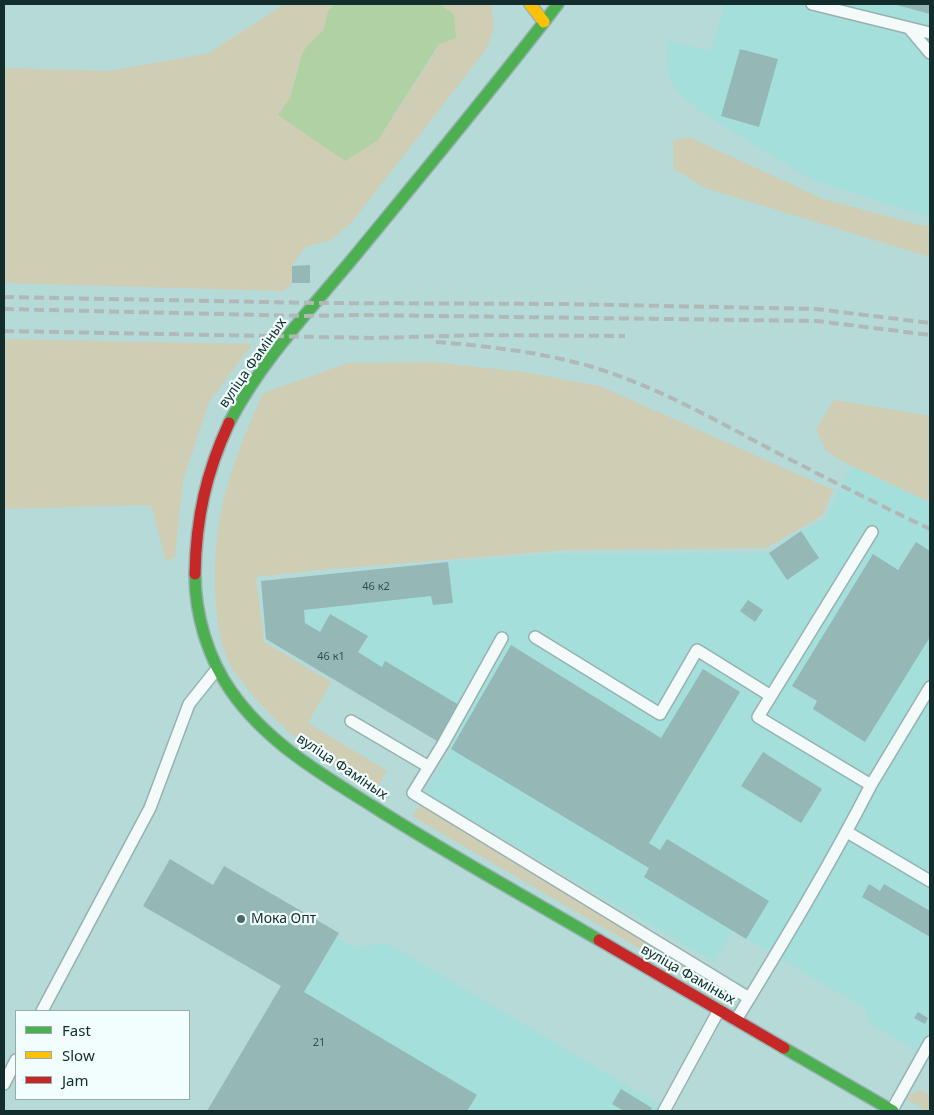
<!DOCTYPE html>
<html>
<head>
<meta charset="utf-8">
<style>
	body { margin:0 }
	#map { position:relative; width:934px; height:1115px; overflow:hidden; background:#b5dad7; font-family:"Noto Sans",sans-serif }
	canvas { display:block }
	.frame { position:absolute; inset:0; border:5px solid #122d2b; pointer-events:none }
	.legend { position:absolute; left:15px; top:1010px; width:175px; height:90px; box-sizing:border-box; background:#f1fefd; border:1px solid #98aaa9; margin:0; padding:6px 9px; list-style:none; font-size:15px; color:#122d2b }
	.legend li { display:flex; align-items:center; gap:10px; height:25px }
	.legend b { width:25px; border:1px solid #98aaa9 }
</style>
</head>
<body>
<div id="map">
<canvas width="934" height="1115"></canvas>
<div class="frame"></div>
<ul class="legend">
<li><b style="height:6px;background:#4caf50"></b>Fast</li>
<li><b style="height:6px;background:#ffc107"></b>Slow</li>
<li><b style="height:6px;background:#c62828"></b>Jam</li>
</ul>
</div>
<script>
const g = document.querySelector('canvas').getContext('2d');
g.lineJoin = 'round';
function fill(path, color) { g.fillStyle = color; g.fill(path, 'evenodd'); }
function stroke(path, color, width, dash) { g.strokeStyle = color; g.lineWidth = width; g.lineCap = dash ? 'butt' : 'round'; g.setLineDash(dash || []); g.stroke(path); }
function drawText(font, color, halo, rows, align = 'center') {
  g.font = font + ' "Noto Sans",sans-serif'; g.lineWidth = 4.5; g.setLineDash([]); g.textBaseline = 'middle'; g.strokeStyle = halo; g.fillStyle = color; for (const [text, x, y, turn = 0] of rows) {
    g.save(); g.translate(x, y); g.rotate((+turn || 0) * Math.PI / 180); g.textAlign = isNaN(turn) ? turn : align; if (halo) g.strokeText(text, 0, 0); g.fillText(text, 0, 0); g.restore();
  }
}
const built = new Path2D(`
	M725,4H930V217L810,179L700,111L679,93L672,83L667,66V41L711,51Z
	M851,466L930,502V1059L870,1023L865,1008L733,931L714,962L424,792L451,749L266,639L261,581L448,562L562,554L768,553L801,531L826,518Z
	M170,859L213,885L224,866L339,933L336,937L354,947L387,943L670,1111H207L281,986L143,906Z`);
const green = new Path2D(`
	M284,4H335L328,11L324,29L303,51L290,98L278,115L378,140L440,44L454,15L440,4H491L494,27L487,48L352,222L331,240L305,247L292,266V283L284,291L4,283V68L110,71L209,53Z
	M689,137L823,199L923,226L930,225V257L705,188L674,169L673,141Z
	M4,339L252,344L209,402L183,480L175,557L166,561L151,505L4,509Z
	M432,362L523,372L600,386L833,490L822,516L766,548L565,550L319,570L256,577L264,642L331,682L308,723L387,771L374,794C328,763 282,733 247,688C243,682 237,676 233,670C222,653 219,632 217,613C212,578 215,541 222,507C230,468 247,430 263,393L348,363Z
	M834,400L930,416V502L851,466L826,451L816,429Z
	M421,804L704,976L684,970L642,950L412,816Z
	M921,1090L930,1096V1111H926L904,1097Z`);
const water = new Path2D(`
	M335,4H440L454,15L456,38L439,44L378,140L345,161L278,115L290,98L303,51L324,29L328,11Z`);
const building = new Path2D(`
	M893,4H930V14Z
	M740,49L778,59L759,127L721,116Z
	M310,265V283H292V266Z
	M801,531L819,558L787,580L769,553Z
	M916,542L930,551V637L865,742L813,709L817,701L792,686L873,554L898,570Z
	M448,562L453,603L433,605L431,596L304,610L305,623L320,632L330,614L368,636L358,652L382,667L385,661L459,705L437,741L266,639L261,581Z
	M748,600L763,610L755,622L740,611Z
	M511,645L661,738L703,669L740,692L649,843L660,850L667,839L769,901L746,939L644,877L649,868L451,749Z
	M763,752L822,789L801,823L741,786Z
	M170,859L213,885L224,866L339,933L304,992L477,1095L467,1111H207L281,986L143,906Z
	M869,884L880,891L884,884L930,911V937L862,897Z
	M918,1012L928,1018L925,1024L914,1018Z
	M621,1089L652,1108L650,1111H624L612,1104Z`);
const path = new Path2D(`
	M922,1087L930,1092`);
const lane = new Path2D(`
	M812,4L930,33
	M909,28L930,53
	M535,637L660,714L697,650L771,696
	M502,638L443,744L413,793L749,998
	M351,721L429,767
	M871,785L930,687
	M847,832L930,881
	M42,1011L150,808L189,704L217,669
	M736,1020C783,943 830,865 871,785L758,717L872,532
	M4,1084L16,1060
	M892,1110L930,1042
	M664,1111L719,1010`);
const fast = new Path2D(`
	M229,423C261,361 310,310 354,257C423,173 492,90 558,4
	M195,574C195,615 208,658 231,691C267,743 323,775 374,807C448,854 524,896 599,940
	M784,1048L893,1111`);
const slow = new Path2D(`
	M530,4L544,22`);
const jam = new Path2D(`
	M195,574C196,518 206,473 229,423
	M599,940L784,1048`);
const rail = new Path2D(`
	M4,297L316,303L565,304L816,309L930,323
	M4,309L306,316L363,315L817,321L930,335
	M4,331L374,338L480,335L625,336
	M436,342C488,346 539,352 589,366C653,385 710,417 768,448C822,476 875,503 930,529`);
const markers = [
	[241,919,5,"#4b6a67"]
];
const numberNames = [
	["46 к2",376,587],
	["46 к1",331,657],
	["21",319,1043]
];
const streetNames = [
	["вуліца Фаміных",253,363,-55],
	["вуліца Фаміных",342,767,34],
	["вуліца Фаміных",688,975,30]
];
const poiNames = [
	["Мока Опт",251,919]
];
fill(built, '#a4dfdb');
fill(green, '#d0cdb5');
fill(water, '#afd1a4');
fill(building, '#95b8b6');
stroke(lane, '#96b2b0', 14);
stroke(fast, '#96b2b0', 14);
stroke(slow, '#96b2b0', 14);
stroke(jam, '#96b2b0', 14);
stroke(path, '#c9d4d4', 3, [5, 2.5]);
stroke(lane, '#f4f9f9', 11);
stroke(fast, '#4caf50', 11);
stroke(slow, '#ffc107', 11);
stroke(jam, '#c62828', 11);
stroke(rail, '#b0b9b8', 4, [10, 5]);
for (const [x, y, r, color] of markers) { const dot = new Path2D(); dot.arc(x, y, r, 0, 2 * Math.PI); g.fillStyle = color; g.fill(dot); stroke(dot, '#f1fefd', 2); }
drawText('11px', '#33504e', null, numberNames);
drawText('14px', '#122d2b', '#f1fefd', streetNames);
drawText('14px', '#122d2b', '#f1fefd', poiNames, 'left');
</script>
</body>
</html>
